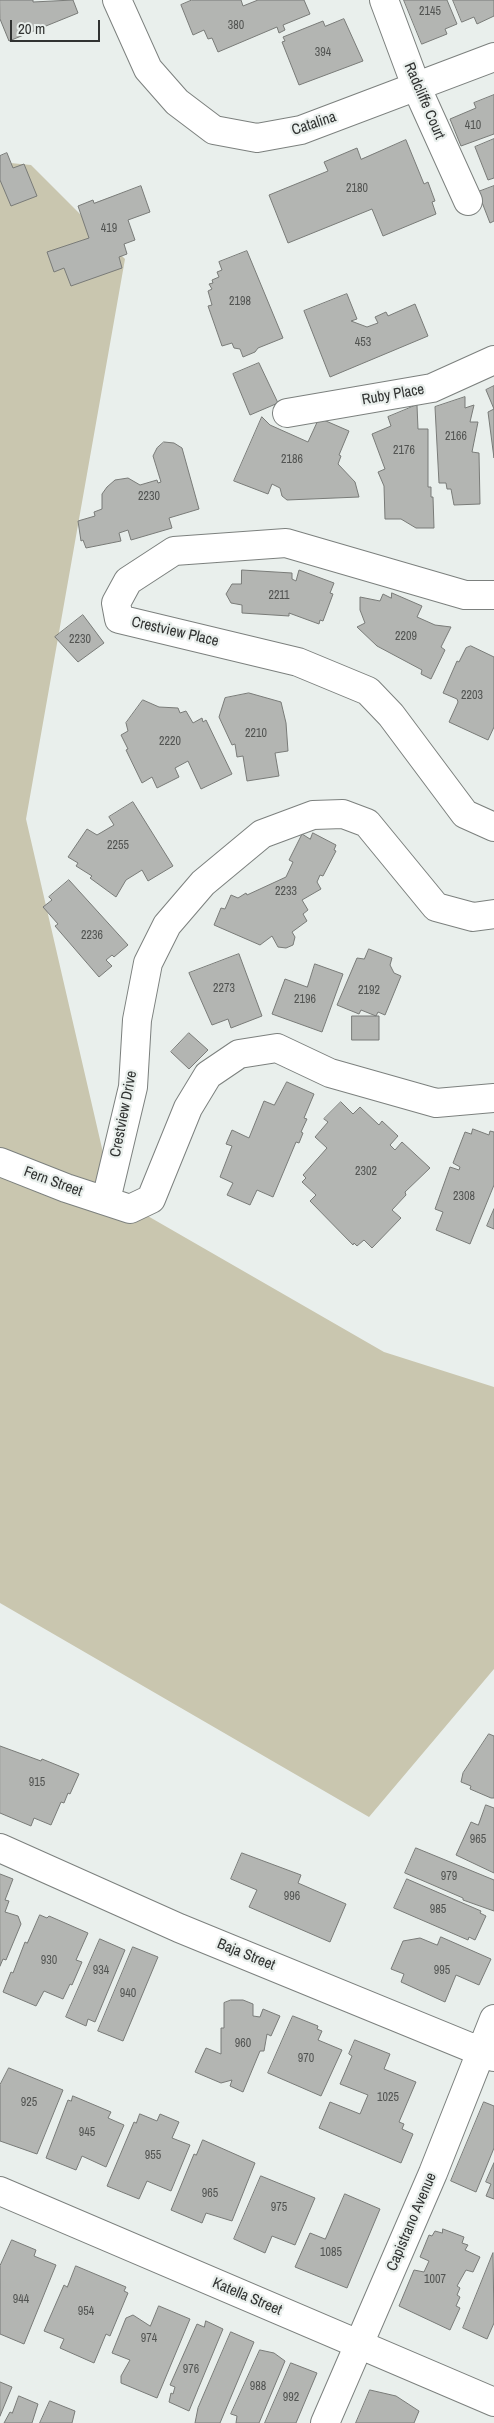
<!DOCTYPE html>
<html>
<head>
<meta charset="utf-8">
<style>
	body { margin:0 }
	#map { position:relative; width:494px; height:2423px; overflow:hidden; background:#e9efec; font-family:"Archivo Narrow",sans-serif }
	canvas { display:block }
	.scale { position:absolute; left:10px; top:20px; width:90px; height:22px; box-sizing:border-box; border:2px solid #313332; border-top:0; padding-left:6px; font-size:15px; line-height:18px; white-space:nowrap; color:#313332; -webkit-text-stroke:4px #e9efec; paint-order:stroke }
</style>
</head>
<body>
<div id="map">
<canvas width="494" height="2423"></canvas>
<div class="scale">20 m</div>
</div>
<script>
const g = document.querySelector('canvas').getContext('2d');
g.lineJoin = 'round';
function fill(path, color) { g.fillStyle = color; g.fill(path, 'evenodd'); }
function stroke(path, color, width, dash) { g.strokeStyle = color; g.lineWidth = width; g.lineCap = dash ? 'butt' : 'round'; g.setLineDash(dash || []); g.stroke(path); }
function drawText(font, color, halo, rows, align = 'center') {
  g.font = font + ' "Archivo Narrow",sans-serif'; g.lineWidth = 4.5; g.setLineDash([]); g.textBaseline = 'middle'; g.strokeStyle = halo; g.fillStyle = color; for (const [text, x, y, turn = 0] of rows) {
    g.save(); g.translate(x, y); g.rotate((+turn || 0) * Math.PI / 180); g.textAlign = isNaN(turn) ? turn : align; if (halo) g.strokeText(text, 0, 0); g.fillText(text, 0, 0); g.restore();
  }
}
const green = new Path2D(`
	M0,162L31,165L125,259L26,819L113,1196L384,1352L494,1387V1669L369,1817L0,1603Z`);
const building = new Path2D(`
	M0,0H33V2L73,0L78,13L9,41L0,19Z
	M192,0H241L243,6L258,0H304L310,14L283,25L285,30L279,33L277,27L218,52L212,38L208,39L204,30L193,35L181,5Z
	M404,0H447L457,24L445,29L447,34L422,44Z
	M453,0H494V16L477,24L474,17L462,22Z
	M344,19L363,61L299,85L282,42L285,41L283,37L323,21L325,26Z
	M494,95V134L461,146L450,119L476,108L474,103Z
	M494,139V178L488,180L475,147Z
	M406,140L424,184L428,182L435,201L432,202L436,214L383,236L372,209L288,243L269,195L328,171L324,162L357,148L361,159Z
	M7,153L13,168L24,164L37,196L11,206L0,180V156Z
	M141,186L150,212L128,220L135,240L124,244L127,254L119,257L122,268L71,286L64,268L54,272L47,252L89,238L78,206L93,200L94,203Z
	M494,186V221L490,223L478,192Z
	M247,251L283,338L258,348L255,352L243,357L240,349L234,348L232,343L222,346L208,306L212,305L208,291L212,289L209,284L213,283L212,280L219,277L217,272L222,270L219,262Z
	M347,294L357,319L351,321L367,327L378,323L375,317L386,312L388,316L415,304L428,336L330,377L304,311Z
	M259,363L278,403L250,415L233,374Z
	M494,386V458L488,412L494,409L486,390Z
	M465,397V408L474,405L470,422H478L472,452L479,453L480,504L454,505L451,489H447L446,483H439L435,407Z
	M417,405L418,429H428V487H431V497H433L434,528H416L401,519H385L384,486L378,472L385,469L372,434L391,426L388,417Z
	M262,417L270,425L308,442L319,418L349,431L339,455L341,456L338,464L355,482L359,497L287,500L282,496L280,488L272,484L268,494L234,481Z
	M164,442L174,443L182,448L199,509L169,518L172,528L131,540L128,530L119,533L121,541L86,548L83,540L81,541L78,521L95,516L94,512L102,509V494L107,487L115,480L128,478L140,485L157,480L158,483L161,482L153,456L157,448Z
	M242,570L292,573V579L296,581L299,570L334,583L330,593L333,594L323,621L320,620L319,624L289,613V616L242,613V605L231,603L226,594L232,584H241Z
	M392,593L422,606L417,617L435,625L451,627L441,647L445,650L431,679L421,674L422,670L377,646L357,627L365,623L360,610V597L380,601L383,594L391,598Z
	M83,615L104,643L78,662L55,637Z
	M471,646L494,657V727L488,740L449,722L458,702L457,699L443,693L457,661L459,662L466,648Z
	M249,693L281,702L286,723L288,751L275,753L279,776L247,781L243,756L237,757L235,744L232,745L219,717L225,698Z
	M143,700L159,707L178,708L180,713L186,711L193,723L202,718L203,722L206,720L232,774L201,789L188,761L175,768L179,777L157,788L152,777L142,783L126,750L128,749L121,735L128,731L126,723Z
	M133,802L173,866L148,881L142,870L126,880L116,897L90,878L92,876L76,866L78,863L68,857L87,829L97,835L114,825L109,817Z
	M313,833L336,845L334,850L336,851L323,876L320,875L317,882L321,889L302,900L308,910L303,914L307,921L292,932L295,937L293,945L286,948L278,947L272,936L260,945L214,925L221,908L225,909L231,895L238,898L246,893L247,895L286,877L293,862L289,860L302,834L310,839Z
	M69,880L128,945L114,957L112,955L106,960L112,966L99,977L55,926L58,924L43,907L52,900L49,897Z
	M369,949L392,958L390,965L394,973L401,976L385,1015L378,1012L376,1016L361,1010L359,1014L337,1005L357,958L364,959Z
	M239,954L262,1016L231,1028L228,1019L212,1025L189,973Z
	M315,964L343,974L322,1032L272,1014L285,979L307,987Z
	M352,1016H379V1040H352Z
	M189,1033L208,1050L189,1069L171,1052Z
	M287,1082L314,1094L304,1118L307,1119L301,1132L303,1133L299,1143L296,1142L273,1197L257,1190L250,1205L227,1195L233,1183L220,1177L232,1146L226,1144L232,1130L249,1138L264,1101L274,1105Z
	M341,1102L353,1114L360,1107L379,1125L382,1121L398,1136L390,1145L395,1150L402,1142L430,1168L405,1192L406,1195L392,1210L401,1218L372,1248L364,1240L357,1246L354,1243L353,1245L310,1201L316,1195L302,1182L306,1178L303,1175L327,1148L315,1137L328,1122L324,1119Z
	M473,1129L489,1135L490,1131L494,1132V1185L470,1244L436,1230L443,1212L435,1209L450,1167L459,1170L460,1167L453,1163L465,1132L471,1134Z
	M494,1209V1229L487,1226Z
	M489,1734L494,1736V1798H491L470,1789L471,1786L461,1782L463,1773Z
	M0,1746L41,1761L42,1759L79,1774L70,1794L68,1793L64,1803L61,1802L51,1825L34,1818L31,1826L0,1813Z
	M486,1805L494,1808V1873L456,1855L471,1822L478,1825Z
	M416,1848L494,1880V1911L463,1900V1898L405,1873Z
	M242,1853L301,1875L298,1883L346,1904L330,1942L249,1907L257,1890L231,1879Z
	M0,1874L13,1879L5,1900L9,1901L5,1912L18,1916L21,1924L6,1960L3,1959L0,1966Z
	M407,1879L481,1911L480,1913L486,1916L475,1940L469,1937L468,1940L394,1908Z
	M40,1915L47,1918L49,1916L88,1933L76,1960L82,1962L72,1985L70,1984L63,1999L44,1991L36,2006L3,1992L11,1972L13,1973L25,1942L27,1943Z
	M441,1937L491,1959L479,1985L456,1975L445,2002L401,1982L404,1974L391,1969L403,1941L420,1938L437,1945Z
	M100,1939L125,1950L95,2022L88,2019L86,2026L66,2017Z
	M133,1947L158,1957L123,2041L98,2031Z
	M231,2000H243L253,2004V2016L260,2017L263,2009L280,2016L271,2036L267,2034L264,2051H260L243,2092L230,2086L232,2080L221,2083L195,2072L206,2048L221,2054V2028H224V2003Z
	M293,2016L318,2026L317,2029L322,2031L318,2040L342,2050L321,2096L268,2073Z
	M355,2040L390,2054L384,2069L416,2082L399,2122L404,2124L402,2129L413,2134L401,2163L319,2128L330,2102L360,2114L368,2095L340,2084L352,2056L349,2054Z
	M9,2068L63,2090L37,2154L0,2141V2085Z
	M73,2096L111,2112L108,2118L124,2125L106,2167L82,2156L76,2170L46,2158L68,2100L71,2101Z
	M484,2102L494,2106V2148L476,2192L451,2181Z
	M140,2114L157,2121L160,2114L179,2122L172,2138L190,2145L171,2191L147,2181L139,2199L107,2186L134,2122L136,2123Z
	M203,2140L255,2163L232,2221L206,2213L202,2223L171,2210L194,2154L196,2155Z
	M494,2163V2199L486,2196L491,2184L486,2182Z
	M261,2176L315,2198L295,2245L272,2236L265,2253L234,2239Z
	M345,2194L380,2209L347,2288L295,2267L310,2233L325,2239Z
	M443,2229L464,2237L462,2243L468,2245L465,2250L480,2257L473,2272L466,2270L457,2286L460,2288L457,2295L460,2297L456,2306L460,2308L450,2330L399,2306L414,2270L424,2272L429,2261L420,2257L429,2235L432,2236L435,2231L442,2233Z
	M12,2240L36,2250L34,2256L56,2265L24,2344L0,2334V2266Z
	M493,2253L494,2323L487,2339L463,2328Z
	M76,2266L126,2287L124,2291L128,2293L110,2336L106,2334L94,2363L60,2348L64,2339L44,2331L64,2285L67,2287Z
	M159,2306L190,2319L157,2398L121,2383V2376L130,2360L112,2353L126,2318L133,2315L150,2326Z
	M206,2321L223,2329L189,2411L169,2402L171,2393L173,2394L175,2387L170,2385L197,2324L204,2327Z
	M231,2332L254,2342L220,2423H195L198,2408Z
	M260,2350L274,2353L285,2361L259,2423H236L237,2416L231,2414Z
	M291,2363L317,2373L296,2423H265Z
	M0,2382L12,2387L0,2416Z
	M370,2390L396,2396L419,2411L414,2423H356Z
	M19,2396L38,2404L32,2423H4L10,2412L12,2413Z
	M50,2401L75,2411L72,2423H40Z`);
const minor = new Path2D(`
	M117,0L148,69L177,102L214,130L257,138L301,130L494,57
	M384,0L416,86L468,201
	M287,413L432,388L494,360
	M494,595H465L286,543L174,551L128,581L116,603L119,619L298,662L368,691L391,715L465,814L494,827
	M0,1162L66,1188L130,1209L151,1199L188,1108L208,1075L239,1054L277,1048L330,1073L436,1103L494,1098
	M106,1200L133,1087L137,1020L148,963L167,925L203,883L262,834L313,815L343,814L367,823L436,907L473,917L494,914
	M0,1848L179,1928L494,2057
	M0,2191L494,2402
	M325,2423L433,2173L494,2019`);
const numberNames = [
	["2145",430,12],
	["380",236,26],
	["394",323,53],
	["410",473,126],
	["2180",357,189],
	["419",109,229],
	["2198",240,302],
	["453",363,343],
	["2166",456,437],
	["2176",404,451],
	["2186",292,460],
	["2230",149,497],
	["2211",279,596],
	["2209",406,637],
	["2230",80,640],
	["2203",472,696],
	["2210",256,734],
	["2220",170,742],
	["2255",118,846],
	["2233",286,892],
	["2236",92,936],
	["2273",224,989],
	["2192",369,991],
	["2196",305,1000],
	["2302",366,1172],
	["2308",464,1197],
	["915",37,1783],
	["965",478,1840],
	["979",449,1877],
	["996",292,1897],
	["985",438,1910],
	["930",49,1961],
	["934",101,1971],
	["995",442,1971],
	["940",128,1994],
	["960",243,2044],
	["970",306,2059],
	["1025",388,2098],
	["925",29,2103],
	["945",87,2133],
	["955",153,2156],
	["965",210,2194],
	["975",279,2208],
	["1085",331,2253],
	["1007",435,2280],
	["944",21,2300],
	["954",86,2312],
	["974",149,2339],
	["976",191,2370],
	["988",258,2387],
	["992",291,2398]
];
const streetNames = [
	["Radcliffe Court",424,101,67],
	["Catalina",314,124,-18],
	["Ruby Place",393,395,-10],
	["Crestview Place",175,632,13],
	["Crestview Drive",124,1114,-79],
	["Fern Street",53,1182,20],
	["Baja Street",246,1955,22],
	["Capistrano Avenue",412,2222,-67],
	["Katella Street",247,2297,23]
];
fill(green, '#c9c6af');
fill(building, '#b3b5b2');
stroke(building, '#797b78', 1);
stroke(minor, '#7c807e', 30);
stroke(minor, '#fff', 28);
drawText('12px', '#525452', null, numberNames);
drawText('15px', '#313332', '#e9efec', streetNames);
</script>
</body>
</html>
